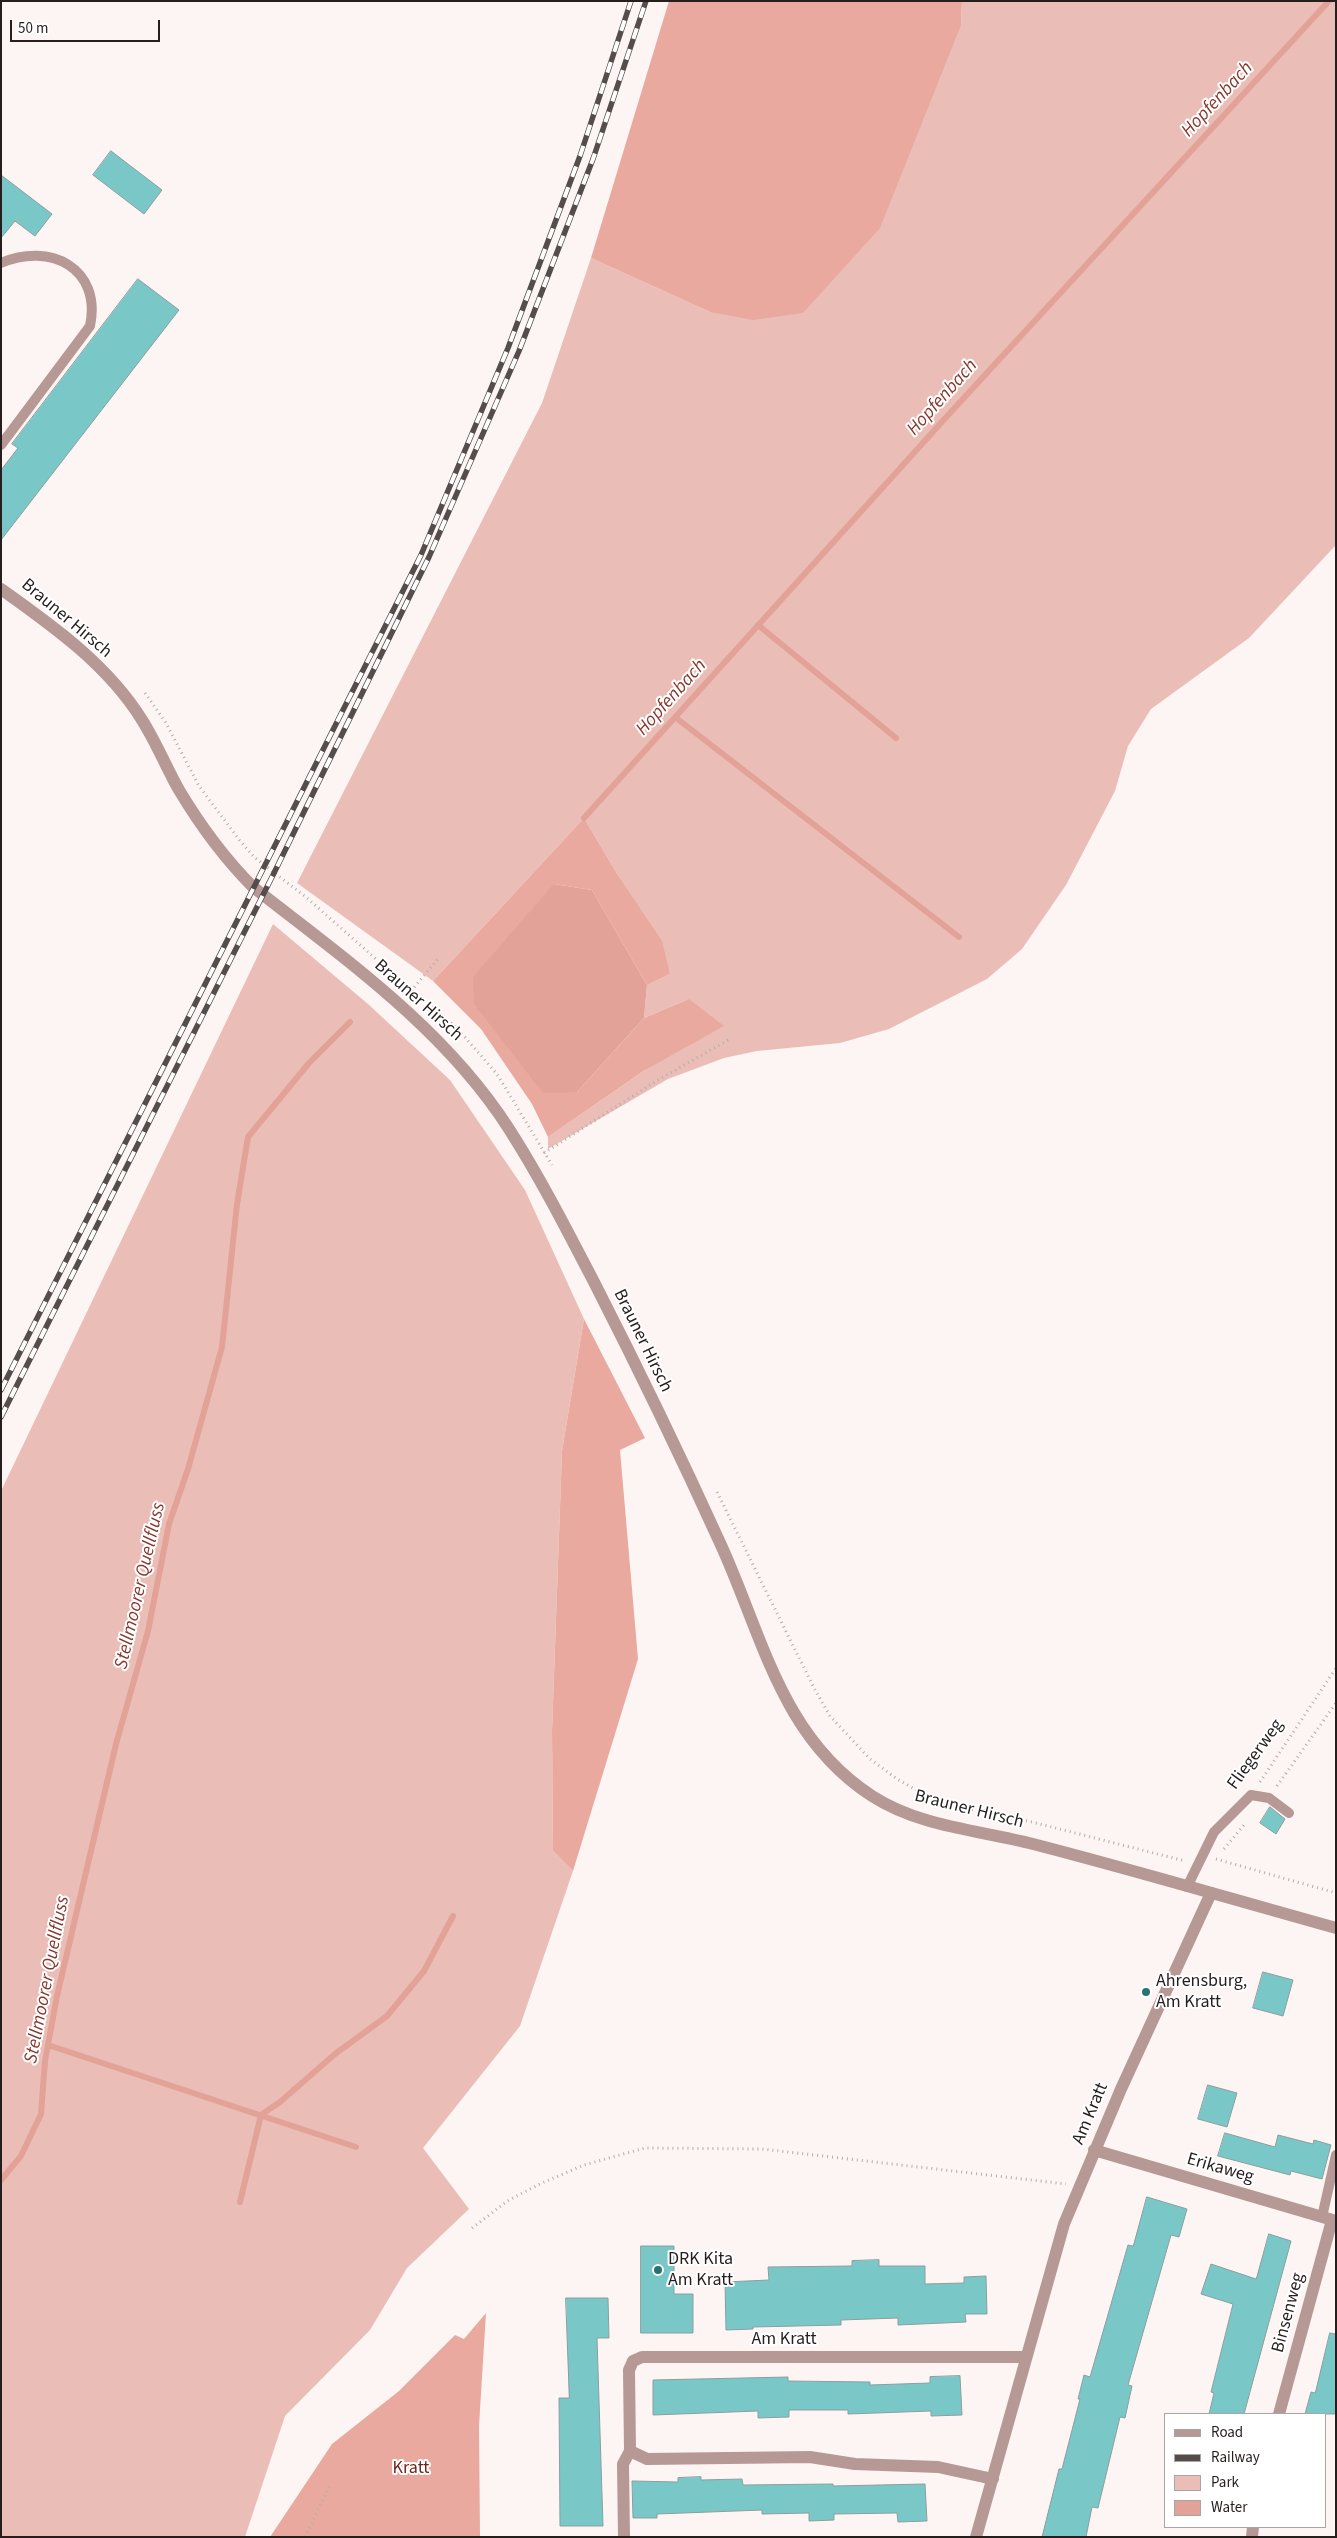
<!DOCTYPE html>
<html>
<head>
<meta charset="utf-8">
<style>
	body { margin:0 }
	#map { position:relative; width:1337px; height:2538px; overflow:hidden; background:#fdf5f4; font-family:"Source Sans 3",sans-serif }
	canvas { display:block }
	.frame { position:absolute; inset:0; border:2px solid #251e1d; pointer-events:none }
	.legend { position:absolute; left:1164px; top:2413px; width:162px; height:115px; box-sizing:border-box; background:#fff; border:1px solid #a8a5a5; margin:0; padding:6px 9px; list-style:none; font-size:15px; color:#251e1d }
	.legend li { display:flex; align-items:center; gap:10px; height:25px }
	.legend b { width:25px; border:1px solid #a8a5a5 }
	.scale { position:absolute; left:10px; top:20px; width:150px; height:22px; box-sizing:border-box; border:2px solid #251e1d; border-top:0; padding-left:6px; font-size:15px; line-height:18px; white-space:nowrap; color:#251e1d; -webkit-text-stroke:4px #fff; paint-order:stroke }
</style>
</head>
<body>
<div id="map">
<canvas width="1337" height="2538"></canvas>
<div class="frame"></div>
<ul class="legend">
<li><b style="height:6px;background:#b69994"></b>Road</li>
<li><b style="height:6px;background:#544d4c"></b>Railway</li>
<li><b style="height:14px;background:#eabeb7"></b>Park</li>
<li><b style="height:14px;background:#e2a297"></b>Water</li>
</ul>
<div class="scale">50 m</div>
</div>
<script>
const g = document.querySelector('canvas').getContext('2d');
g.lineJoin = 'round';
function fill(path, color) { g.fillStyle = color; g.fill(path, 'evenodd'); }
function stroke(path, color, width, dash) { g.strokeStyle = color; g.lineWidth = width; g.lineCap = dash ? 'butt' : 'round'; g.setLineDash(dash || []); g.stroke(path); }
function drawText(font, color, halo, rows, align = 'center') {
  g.font = font + ' "Source Sans 3",sans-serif'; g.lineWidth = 4; g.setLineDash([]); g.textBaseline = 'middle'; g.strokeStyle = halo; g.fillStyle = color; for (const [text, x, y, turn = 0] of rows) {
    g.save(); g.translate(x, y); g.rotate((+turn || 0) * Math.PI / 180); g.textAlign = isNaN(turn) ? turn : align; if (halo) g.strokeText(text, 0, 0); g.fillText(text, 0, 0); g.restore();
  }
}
const green = new Path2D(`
	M962,1H1336V545L1249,638L1151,709L1128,746L1115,791L1066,885L1022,949L987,979L889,1029L840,1043L757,1051L724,1058L668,1079L548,1149V1137L645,1070L689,999L644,1018L647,985L670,974L619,877L584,818L433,981L297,883L542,403L591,258L710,312L961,25Z
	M273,924L368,1004L450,1080L525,1190L584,1319L562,1451L552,1731L553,1851L573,1871L520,2026L423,2148L469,2209L407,2268L370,2330L285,2416L245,2537H1V1491Z`);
const forest = new Path2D(`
	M669,1H962L961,25L880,228L803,313L753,320L710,312L591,258Z
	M584,818L619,877L662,941L670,974L647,985L592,890L554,884L577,1092L644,1018L689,999L724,1026L645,1070L548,1137L532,1104L481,1029L433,981Z
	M584,1319L645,1438L620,1450L638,1659L573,1871L553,1851L552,1731L562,1451Z
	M486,2313L479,2426L480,2537H270L332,2444L399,2391L455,2335L464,2339Z`);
const water = new Path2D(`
	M554,884L592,890L647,985L644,1018L577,1092L543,1093L474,1004L473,977Z`);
const stream = new Path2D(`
	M758,625L896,738
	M675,717L959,937
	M584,818L950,413L1329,1
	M48,2045L356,2147
	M1,2180L21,2156L41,2114L45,2061L57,1996L116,1744L148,1631L169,1524L188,1469L222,1347L237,1204L248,1137L309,1063L350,1022
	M240,2202L261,2115L280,2102L335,2054L387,2016L424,1971L453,1916`);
const building = new Path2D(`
	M111,151L162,190L144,214L93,175Z
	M1,175L52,214L35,236L15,221L1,238Z
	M138,279L179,310L1,540V470L18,448L12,444Z
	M1270,1807L1285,1819L1276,1834L1260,1823Z
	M1263,1972L1293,1980L1283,2016L1253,2008Z
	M1208,2085L1237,2093L1227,2127L1198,2119Z
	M1225,2133L1275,2147L1278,2135L1313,2144L1314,2140L1331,2145L1322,2179L1291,2171L1290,2175L1218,2156Z
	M1147,2197L1187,2209L1179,2237L1171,2235L1128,2385L1132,2386L1125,2418L1120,2417L1098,2508L1092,2507L1086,2537H1042L1059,2469H1062L1080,2399H1078L1084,2375L1090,2377L1128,2245L1133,2246Z
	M1269,2234L1291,2241L1244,2414H1209L1214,2393L1211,2392L1233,2304L1201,2294L1211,2264L1256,2279Z
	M641,2246H674V2294H693V2333H641Z
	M879,2260V2266H925V2284L964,2283V2277L986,2276L987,2314H965L966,2322L898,2325V2318L841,2320V2325L753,2327V2329L726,2330L725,2282L769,2280L768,2267L852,2266V2261Z
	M566,2298H608L609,2338H597L603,2526H560L559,2398H569Z
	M1330,2333L1336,2334V2414H1305L1311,2392L1315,2393Z
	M960,2376L962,2415L931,2416V2411L848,2414V2410H789V2417L758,2418V2411L653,2415V2380L788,2377V2381L870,2382V2385L930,2383V2377Z
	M701,2477V2480L742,2479L743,2485L833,2484V2486L925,2484L927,2521L898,2522L897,2513L834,2514V2520L809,2521V2513L762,2514V2510L657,2514V2518H633L632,2481L678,2482V2478Z`);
const path = new Path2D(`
	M145,693L166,723L199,786L240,841L254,857L307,898L411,990L456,1027L497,1074L552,1165
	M411,991L438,959
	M544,1153L658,1080L730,1039
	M717,1492L814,1688L830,1716L870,1759L897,1779L925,1795L955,1806L1032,1822L1185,1861
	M1260,1782L1336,1668
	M1277,1786L1336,1703
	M1224,1849L1244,1825
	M1216,1859L1336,1893
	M472,2228L509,2200L542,2183L584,2165L645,2148L762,2149L1066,2184
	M305,2537L330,2485`);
const service = new Path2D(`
	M1,263C50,242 102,268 90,326L1,445
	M1187,1887L1214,1832L1251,1795L1269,1798L1289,1813
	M1322,2217L1336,2155`);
const minor = new Path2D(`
	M1094,2150L1336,2221
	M1279,2414L1332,2220
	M993,2479L938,2467L855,2464L810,2457L647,2459L630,2451L629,2370L633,2361L642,2357H1026
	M624,2537L623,2464L630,2451
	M976,2537L1064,2224L1121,2089L1211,1893
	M1252,2537L1253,2527`);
const tertiary = new Path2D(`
	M1,589C53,626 108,665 142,720C156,742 166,767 179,790C200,825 224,858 253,887C345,959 445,1029 509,1129C541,1179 568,1232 595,1284C639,1370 681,1457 721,1545C763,1637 781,1737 872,1796C920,1827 979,1830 1033,1844C1134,1870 1235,1900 1336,1928`);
const rail = new Path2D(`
	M1,1390L421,555L508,348L580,156L631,1
	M1,1417L274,873L429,557L519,351L593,159L646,1`);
const markers = [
	[1146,1992,5,"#287271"],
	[658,2270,5,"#287271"]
];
const streetNames = [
	["Brauner Hirsch",66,619,40],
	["Brauner Hirsch",418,1001,42],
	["Brauner Hirsch",642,1341,64],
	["Fliegerweg",1256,1755,-54],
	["Brauner Hirsch",969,1810,14],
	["Am Kratt",1091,2114,-67],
	["Erikaweg",1220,2169,16],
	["Binsenweg",1289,2313,-75],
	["Am Kratt",784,2340]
];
const poiNames = [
	["Ahrensburg,",1156,1982],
	["Am Kratt",1156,2003],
	["DRK Kita",668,2260],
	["Am Kratt",668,2281]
];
const parkNames = [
	["Kratt",411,2469]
];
const waterNames = [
	["Hopfenbach",1218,100,-47],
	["Hopfenbach",943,398,-48],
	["Hopfenbach",672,698,-48],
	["Stellmoorer Quellfluss",141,1586,-77],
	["Stellmoorer Quellfluss",48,1980,-79]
];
fill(green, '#eabeb7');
fill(forest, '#e9a99e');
fill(water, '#e2a297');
stroke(stream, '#e2a297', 6);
fill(building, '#79c8c7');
stroke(building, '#8b9e9e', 1);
stroke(path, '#b4acab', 3, [1, 4]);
stroke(service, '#b69994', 10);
stroke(minor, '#b69994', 12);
stroke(tertiary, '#b69994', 12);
stroke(rail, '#544d4c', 5.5);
stroke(rail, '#fff', 4, [11]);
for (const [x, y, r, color] of markers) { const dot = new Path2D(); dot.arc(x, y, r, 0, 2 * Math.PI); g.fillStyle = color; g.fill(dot); stroke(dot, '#fff', 2); }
drawText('18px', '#251e1d', '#fff', streetNames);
drawText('18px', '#251e1d', '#fff', poiNames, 'left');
drawText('18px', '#6f241c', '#fff', parkNames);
drawText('italic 19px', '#86392f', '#fff', waterNames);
</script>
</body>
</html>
